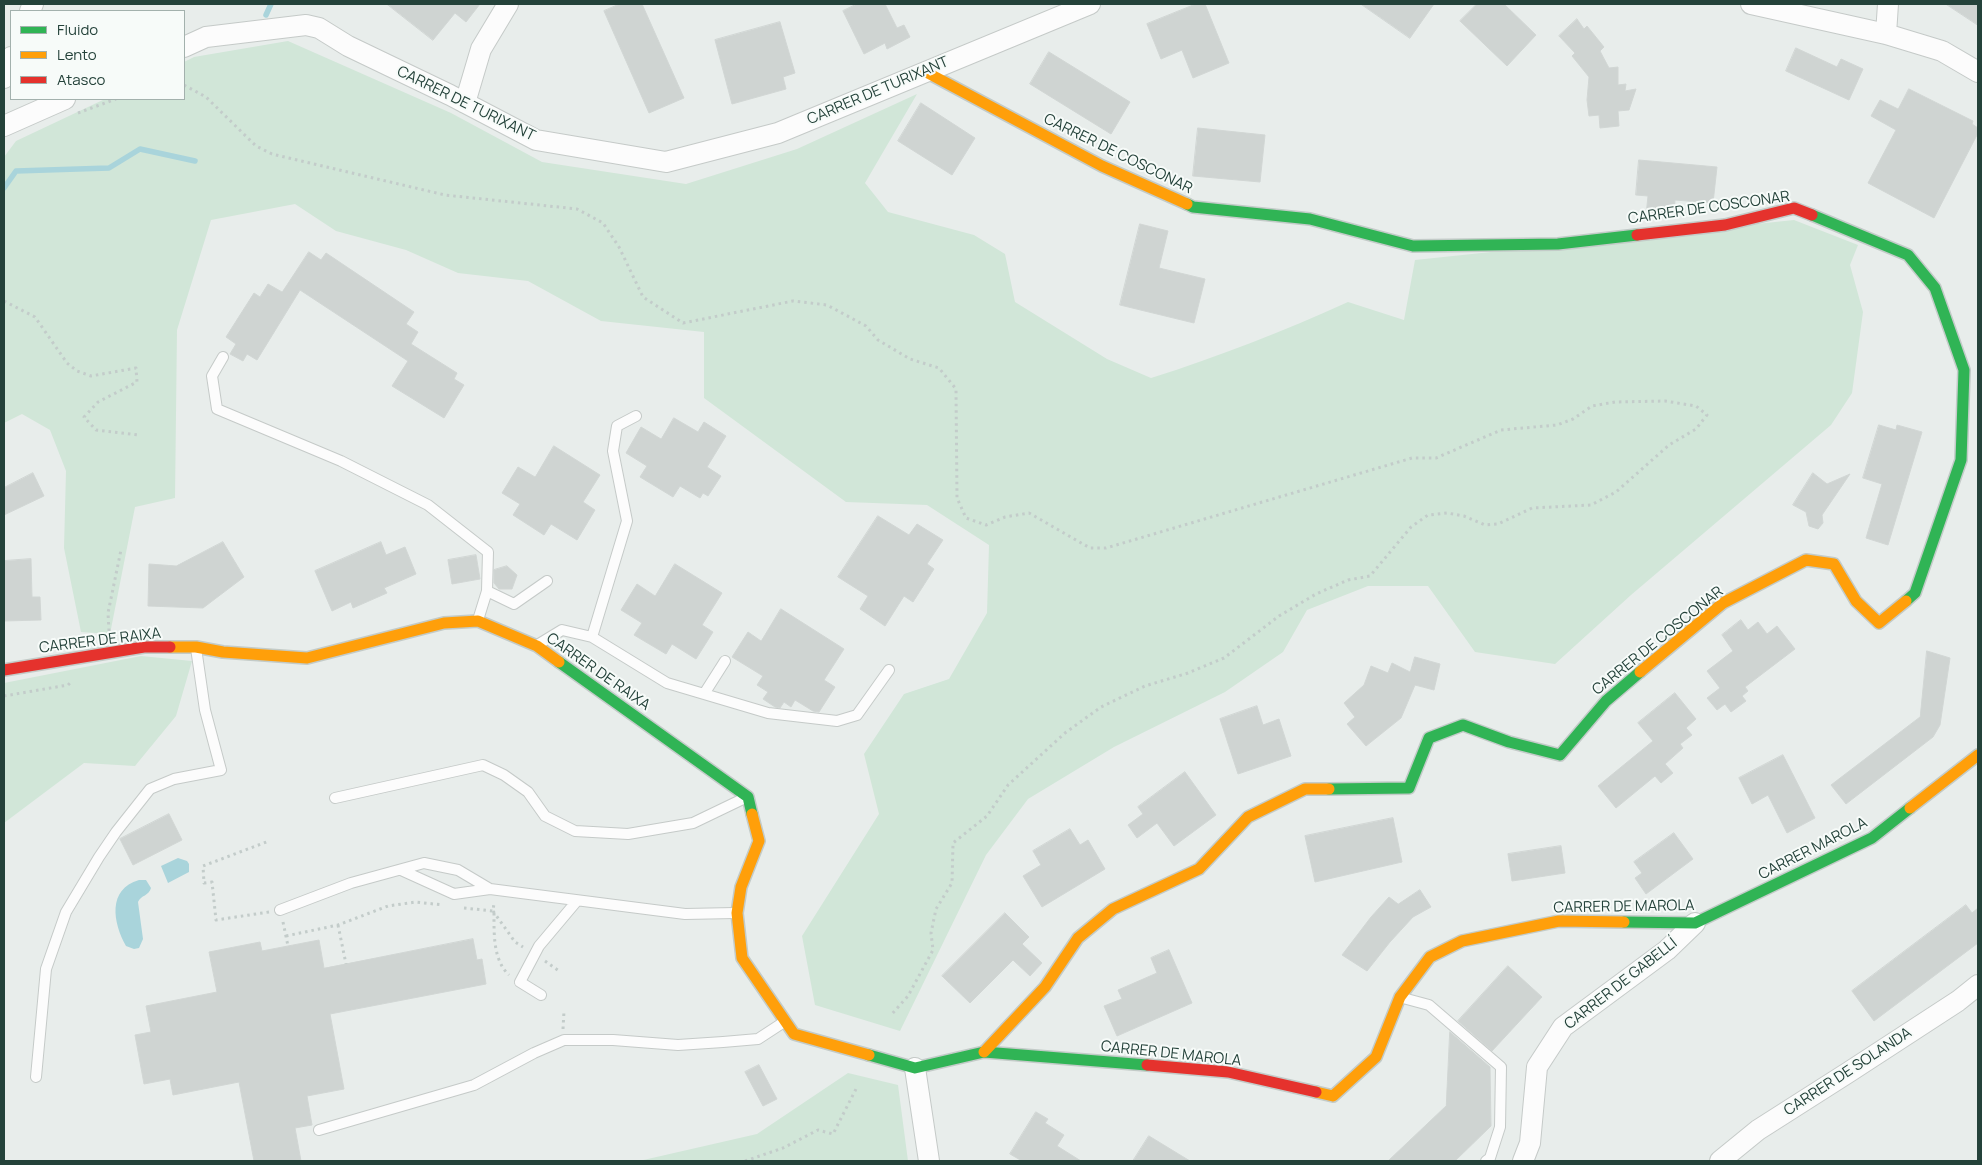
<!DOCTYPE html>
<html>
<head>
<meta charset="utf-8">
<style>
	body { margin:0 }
	#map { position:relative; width:1982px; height:1165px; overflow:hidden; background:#e8edeb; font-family:Manrope,sans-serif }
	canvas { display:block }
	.frame { position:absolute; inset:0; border:5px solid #24423a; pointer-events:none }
	.legend { position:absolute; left:10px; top:10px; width:175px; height:90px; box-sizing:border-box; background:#f7fbf9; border:1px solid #a3b1ad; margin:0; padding:6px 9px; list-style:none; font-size:15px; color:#24423a }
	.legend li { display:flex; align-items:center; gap:10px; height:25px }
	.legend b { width:25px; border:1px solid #a3b1ad }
</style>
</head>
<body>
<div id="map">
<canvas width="1982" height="1165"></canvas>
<div class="frame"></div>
<ul class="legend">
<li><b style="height:6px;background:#30b455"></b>Fluido</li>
<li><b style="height:6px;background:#ff9f0a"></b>Lento</li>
<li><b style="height:6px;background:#e5322d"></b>Atasco</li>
</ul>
</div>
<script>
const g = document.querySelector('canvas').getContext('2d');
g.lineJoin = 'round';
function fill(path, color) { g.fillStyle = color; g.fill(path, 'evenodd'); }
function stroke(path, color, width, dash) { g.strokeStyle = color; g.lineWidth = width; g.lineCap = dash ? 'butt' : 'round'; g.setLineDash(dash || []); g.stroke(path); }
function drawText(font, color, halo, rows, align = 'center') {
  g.font = font + ' Manrope,sans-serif'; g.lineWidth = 4; g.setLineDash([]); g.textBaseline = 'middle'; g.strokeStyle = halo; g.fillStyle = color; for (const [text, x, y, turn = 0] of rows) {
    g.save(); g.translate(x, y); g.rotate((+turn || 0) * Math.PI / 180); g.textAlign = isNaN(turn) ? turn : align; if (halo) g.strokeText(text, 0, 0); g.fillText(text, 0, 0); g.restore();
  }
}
const green = new Path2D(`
	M288,41L451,113L542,162L686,184L797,149L917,94L865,183L888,212L974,235L1005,254L1015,302L1107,359L1151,378C1218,357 1284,331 1348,302L1404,320L1415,260L1794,220L1858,245L1850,265L1863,312L1852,393L1831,425L1631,595L1555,664L1475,652L1428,586H1368L1307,610L1283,652L1225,692L1114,747L1028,799L986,855L900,1031L815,1005L802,936L879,814L864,754L904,694L949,679L987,613L989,545L927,505L846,502L704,398V332L601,321L528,281L458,273L406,250L336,231L295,204L211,220L177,330L175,498L135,507L110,634L81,632L64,548L66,471L50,430L22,414L4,423V157L16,141L105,99H184V62L194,57Z
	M141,656L192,661L176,716L135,766L84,763L4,823V683Z
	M848,1073L898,1085L908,1161H639L757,1134Z`);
const water = new Path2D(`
	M178,858L187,861L189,864V872L168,883L161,866Z
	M139,880H146L151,888C149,896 141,895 138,902L143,939L139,948L134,949L126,946C113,923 107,889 139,880Z`);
const stream = new Path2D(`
	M266,15L271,4
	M4,188L16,171L109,168L140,149L195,161`);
const building = new Path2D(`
	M387,4H480L466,22L455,13L433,40Z
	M620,4H642L684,98L649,113L604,11Z
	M857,4H885L897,28L904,25L910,37L887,49L885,43L864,54L843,11Z
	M1196,4H1205L1229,63L1193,78L1182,50L1161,59L1147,24Z
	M1361,4H1434L1410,38Z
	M1477,4H1504L1536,35L1507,66L1460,21Z
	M1946,4H1978V25Z
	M1577,19L1584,29L1587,26L1604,47L1600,51L1609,68L1618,67V85L1626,84L1625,91L1636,89L1629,110L1618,111L1619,126L1600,128L1599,115L1589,116L1587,100L1589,77L1572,56L1575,53L1559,36Z
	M780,22L795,73L783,77L786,89L732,104L715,40Z
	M1796,48L1837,67L1841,59L1863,69L1849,100L1786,71Z
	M1049,52L1130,102L1111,134L1030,84Z
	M1909,89L1973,121L1972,124L1978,128V133L1934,218L1868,183L1896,130L1871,116L1880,100L1898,109Z
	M921,103L975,138L952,175L898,141Z
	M1198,128L1265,135L1260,182L1193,176Z
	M1639,160L1717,167L1713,203L1675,200L1674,215H1646L1648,196L1636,195Z
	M1140,224L1168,231L1159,268L1205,279L1194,323L1120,305Z
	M309,252L321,260L326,253L414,312L406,324L418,332L411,344L457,373L454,379L464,385L444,418L392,386L408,361L300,290L257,360L247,354L243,361L230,354L236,344L226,337L254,293L260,297L268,284L282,292Z
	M674,418L698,432L704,422L726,436L707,467L721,476L708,496L703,493L700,498L680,486L673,497L640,477L647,466L626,453L641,427L661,439Z
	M1879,425L1896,430L1897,425L1922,432L1888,545L1866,538L1882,484L1863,478Z
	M554,446L600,475L583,502L595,510L577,540L551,524L544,535L513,515L520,504L502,493L518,467L535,477Z
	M33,473L44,496L4,515V488Z
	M1813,473L1827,484L1850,474L1822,515L1823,523L1818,529L1809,526L1806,512L1793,505Z
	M878,516L909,535L917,524L943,540L927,564L934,569L913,602L904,596L885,626L860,609L868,596L838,577Z
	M223,542L244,577L203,608L148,606L149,564L176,566Z
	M381,542L386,555L405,547L416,574L384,588L387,593L353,608L351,602L332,611L315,571Z
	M476,555L480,579L452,584L448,560Z
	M31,559L32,597H40L41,620L4,621V561Z
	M675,564L722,593L702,625L713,632L696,659L672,644L666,654L634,635L642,623L621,610L637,584L655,596Z
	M507,566L517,575L512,589H499L494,583V570Z
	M781,609L844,649L824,680L835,687L819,712L813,711L795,700L791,707L784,702L780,708L775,707L763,699L768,692L757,685L763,676L732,657L748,632L761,641Z
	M1741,620L1748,630L1758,622L1767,634L1777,626L1795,649L1745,687L1748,691L1742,696L1746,701L1731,712L1725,704L1717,710L1707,698L1720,688L1707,671L1733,651L1722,635Z
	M1927,651L1950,658L1940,725L1933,737L1846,804L1831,785L1920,717Z
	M1415,657L1440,664L1434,690L1415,685L1401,718L1366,746L1347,724L1355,717L1344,703L1364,685L1371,666L1388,673L1392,663L1410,672Z
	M1675,693L1696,719L1686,728L1692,735L1680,744L1683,748L1665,764L1673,773L1661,783L1655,776L1616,808L1598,786L1653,741L1638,723Z
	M1257,706L1263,725L1279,719L1291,756L1238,774L1220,719Z
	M1783,755L1815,818L1787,833L1768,795L1752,804L1739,778Z
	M1185,772L1216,815L1174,846L1157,823L1137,838L1128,825L1143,814L1138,807Z
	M169,814L182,840L133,865L120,839Z
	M1393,818L1402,862L1315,882L1305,836Z
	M1070,829L1080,845L1088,840L1105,869L1042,907L1023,876L1041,865L1033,851Z
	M1674,833L1693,859L1646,894L1635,878L1642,873L1634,862Z
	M1561,846L1565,873L1512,881L1508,854Z
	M1420,890L1431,907L1413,917L1390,942L1367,971L1342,955L1371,917L1389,897L1398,904Z
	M1966,905L1972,913L1978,908V943L1874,1021L1852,991Z
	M1005,913L1029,937L1022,944L1042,963L1030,976L1013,960L970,1003L942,976Z
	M473,939L477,960L482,959L486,984L330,1014L344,1089L307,1096L312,1125L295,1128L301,1161H254L239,1082L173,1095L170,1079L144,1084L135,1035L151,1032L146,1006L217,992L209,952L260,942L262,951L319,940L324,968Z
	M1169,950L1192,1003L1117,1036L1104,1006L1122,999L1118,990L1157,973L1151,958Z
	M1508,966L1542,997L1492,1051L1458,1021Z
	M1450,1032L1490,1067L1491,1126L1455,1161H1388L1446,1106Z
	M759,1065L777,1099L763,1106L745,1072Z
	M1036,1112L1048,1119L1045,1123L1064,1135L1057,1146L1081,1161H1022L1010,1154Z
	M1149,1136L1190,1161H1133Z`);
const path = new Path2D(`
	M184,85L206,97L256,146L272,154L445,195L577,209L603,223L619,247L643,297L683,323L793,301L827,305L866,326L878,340L910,359L939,368L956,389L957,498L966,518L986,525L1005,517L1029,513L1090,548H1106L1412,458H1436L1501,430L1557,425L1573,419L1592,406L1615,402L1665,401L1696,406L1707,415L1696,429L1669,445L1616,492L1591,505L1532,508L1498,524L1485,525L1464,516L1447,513L1428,515L1411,527L1370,576L1348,580L1316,594L1279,616L1224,658L1188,673L1145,686L1101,707L1065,733L1008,785L987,816L953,843L952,883L936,909L931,933L933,950L908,996L891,1015
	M78,113L116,99
	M4,301L35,317L67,363L77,371L91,376L136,368L137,382L98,402L84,417L96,430L139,435
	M109,631L108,613L121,550
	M4,696L68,685L71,682
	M464,908L493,911L494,903
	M493,911L515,942L523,947
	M269,912L216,920L212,882L204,883L203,866L269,841
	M494,913C494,934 493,960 509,975
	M283,922L288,946
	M338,925L346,964
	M286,936L338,925L388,906L416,902L443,905
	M545,961L559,971
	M563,1029L564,1011
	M745,1161L783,1148L818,1130L833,1134L856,1089`);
const lane = new Path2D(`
	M223,357L212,376L217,409L341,461L428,505L488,552L487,591L478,620
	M487,591L514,604L547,581
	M592,637L667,683L768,713L837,721L857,715L889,670
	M539,644L562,630L592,637L627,521L613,451L617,426L636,416
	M704,694L725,661
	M335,798L483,765L504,775L528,792L545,816L575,831L628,834L693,823L745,798
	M401,870L454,894L490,889L685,914L735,913
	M280,910L351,883L424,863L458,870L490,889
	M541,995L520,982L539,946L576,902
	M1403,998L1429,1005L1501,1067L1500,1127L1490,1158L1486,1161
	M36,1077L46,969L66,912L99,857L116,832L150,789L174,779L221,770L205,710L196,648
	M319,1130L474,1085L534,1053L564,1040H613L678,1045L723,1042L758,1039L784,1022`);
const street = new Path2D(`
	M1751,4L1886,34L1942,51L1978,72
	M30,11L33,4
	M1886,34L1888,4
	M184,47L206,37L306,25L319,28L348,46L450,95L536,140L666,162L778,133L1090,4
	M4,78L11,57
	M465,103L481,49L508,4
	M4,126L65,99
	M915,1068L929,1161
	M1523,1161L1530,1143L1537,1067L1563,1027L1667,950L1695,923
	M1720,1161L1758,1130L1849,1072L1958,1001L1978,985`);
const fast = new Path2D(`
	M1187,204L1193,207L1310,219L1413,246L1558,244L1637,235
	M1812,215L1908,255L1935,288L1964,370L1961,460L1915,593L1906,601
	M559,662L748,797L752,814
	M1329,789L1409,788L1429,738L1463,725L1509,742L1560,755L1606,701L1640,672
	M1624,922L1695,923L1872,838L1910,808
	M869,1055L915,1068L984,1052L1147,1065`);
const slow = new Path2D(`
	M926,72L1102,166L1187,204
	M170,647H196L223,652L307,658L444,623L478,621L537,646L559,662
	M1640,672L1723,603L1806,560L1834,564L1856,601L1879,623L1906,601
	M1910,808L1978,755
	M752,814L759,841L741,887L737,913L742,958L794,1034L869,1055
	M984,1052L1045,987L1078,938L1113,909L1199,869L1248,817L1305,789H1329
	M1316,1092L1333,1096L1376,1057L1400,997L1430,957L1462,941L1559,921L1624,922`);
const jam = new Path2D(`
	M1637,235L1725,225L1794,208L1812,215
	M4,670L144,647H170
	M1147,1065L1228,1072L1316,1092`);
const streetNames = [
	["CARRER DE TURIXANT",878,91,-23],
	["CARRER DE TURIXANT",466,104,26],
	["CARRER DE COSCONAR",1118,154,26],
	["CARRER DE COSCONAR",1709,208,-8],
	["CARRER DE RAIXA",100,641,-7],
	["CARRER DE COSCONAR",1658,641,-39],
	["CARRER DE RAIXA",598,672,35],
	["CARRER MAROLA",1813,849,-27],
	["CARRER DE MAROLA",1624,907,-1],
	["CARRER DE GABELLÍ",1621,984,-38],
	["CARRER DE MAROLA",1171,1054,6],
	["CARRER DE SOLANDA",1848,1072,-33]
];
fill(green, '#d1e6d8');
fill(water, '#a9d4db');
stroke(stream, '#a9d4db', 5.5);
fill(building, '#cfd4d2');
stroke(building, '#d1d6d4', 1);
stroke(lane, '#c5cac8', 12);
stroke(street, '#c5cac8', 22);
stroke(fast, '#c3cbc8', 14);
stroke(slow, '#c3cbc8', 14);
stroke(jam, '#c3cbc8', 14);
stroke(path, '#c3ccca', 3, [2.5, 4]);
stroke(lane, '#fcfcfc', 10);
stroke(street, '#fcfcfc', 20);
stroke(fast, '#30b455', 11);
stroke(slow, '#ff9f0a', 11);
stroke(jam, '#e5322d', 11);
drawText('15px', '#24423a', '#f7fbf9', streetNames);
</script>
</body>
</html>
